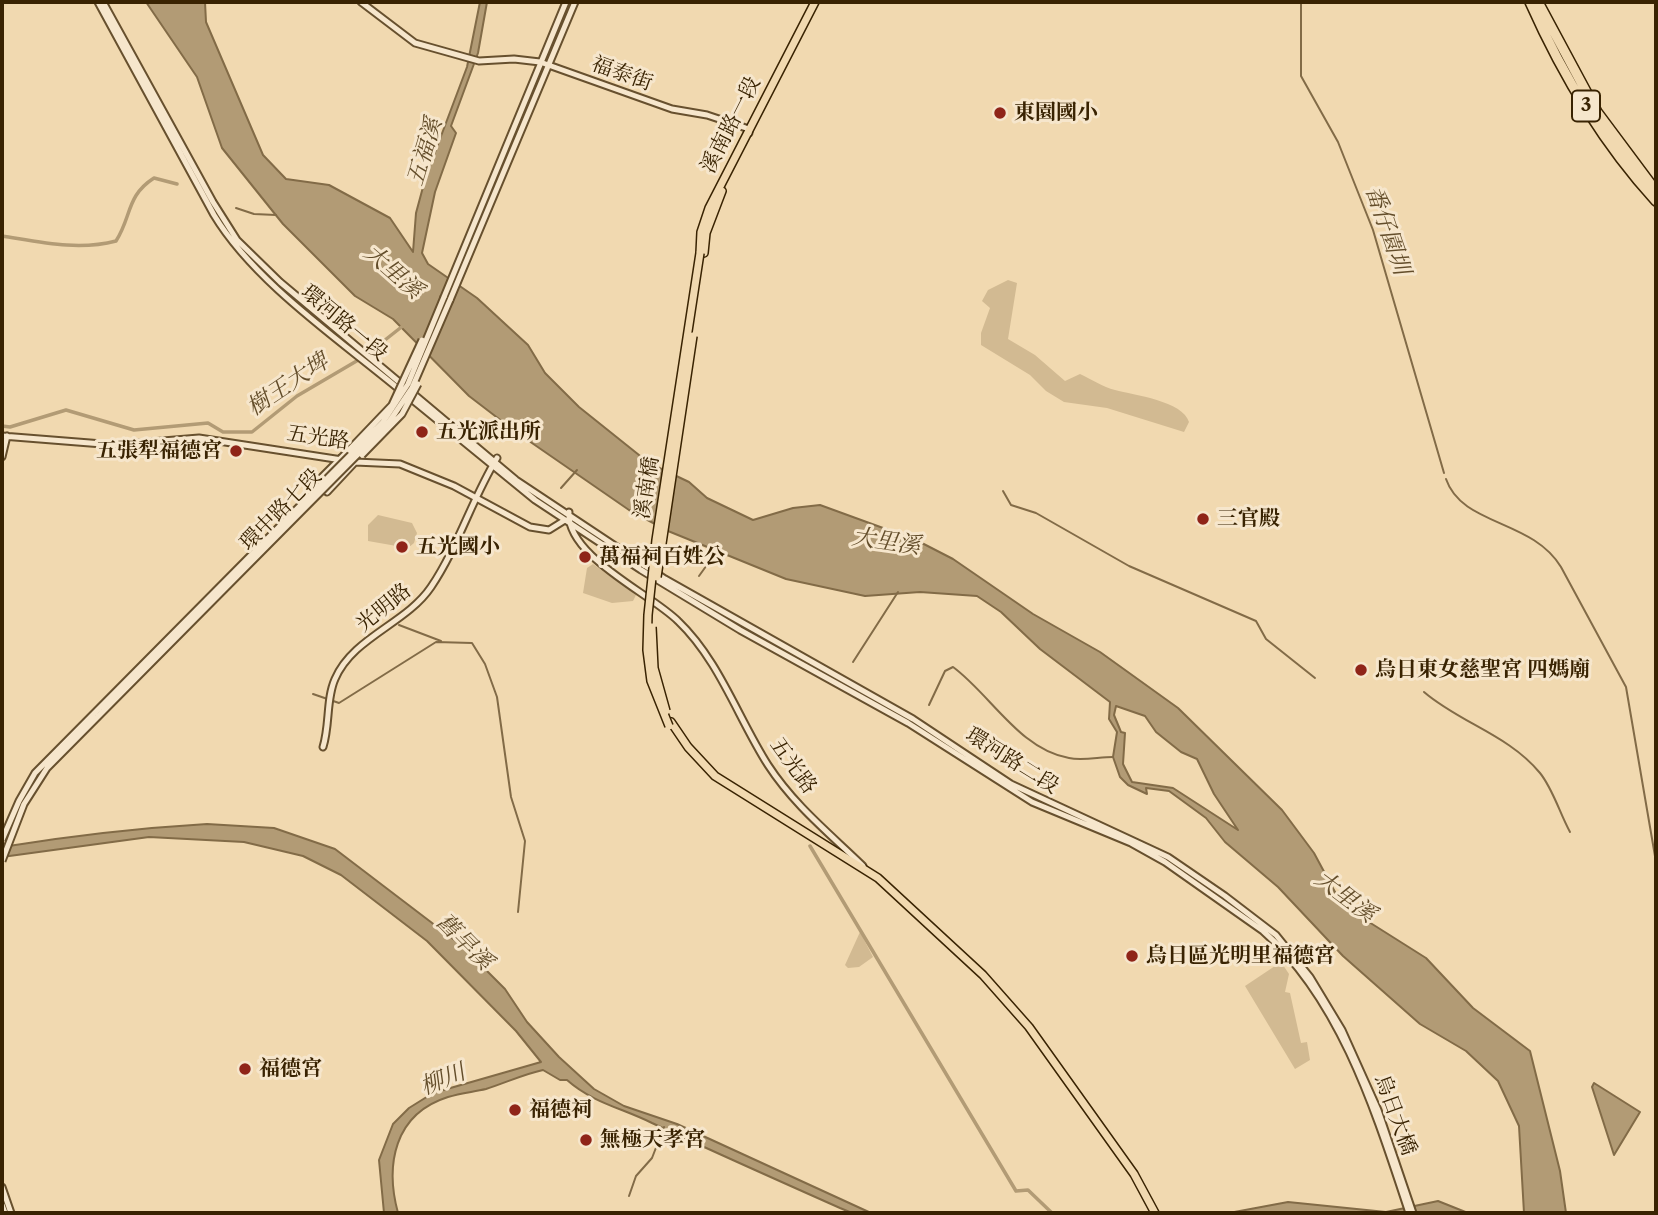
<!DOCTYPE html>
<html>
<head>
<meta charset="utf-8">
<style>
	body { margin:0 }
	#map { position:relative; width:1658px; height:1215px; overflow:hidden; background:#f1d9b0; font-family:"Libre Caslon Text",serif }
	canvas { display:block }
	.frame { position:absolute; inset:0; border:4px solid #392302; pointer-events:none }
</style>
</head>
<body>
<div id="map">
<canvas width="1658" height="1215"></canvas>
<div class="frame"></div>
</div>
<script>
const g = document.querySelector('canvas').getContext('2d');
g.lineJoin = 'round';
function fill(path, color) { g.fillStyle = color; g.fill(path, 'evenodd'); }
function stroke(path, color, width, dash) { g.strokeStyle = color; g.lineWidth = width; g.lineCap = dash ? 'butt' : 'round'; g.setLineDash(dash || []); g.stroke(path); }
function drawText(font, color, halo, rows, align = 'center') {
  g.font = font + ' "Libre Caslon Text","Noto Serif TC",serif'; g.lineWidth = 6; g.setLineDash([]); g.textBaseline = 'middle'; g.strokeStyle = halo; g.fillStyle = color; for (const [text, x, y, turn = 0] of rows) {
    g.save(); g.translate(x, y); g.rotate((+turn || 0) * Math.PI / 180); g.textAlign = isNaN(turn) ? turn : align; if (halo) g.strokeText(text, 0, 0); g.fillText(text, 0, 0); g.restore();
  }
}
const green = new Path2D(`
	M1008,280L1017,283L1008,339L1035,355L1065,381L1080,374C1091,379 1103,387 1115,390C1134,395 1183,401 1189,422L1184,432L1107,408L1064,402L1046,391L1030,375L981,345V333L990,308L982,301L988,290Z
	M378,515L412,523L417,533L414,543L408,548L368,541V525Z
	M593,564L636,595L633,601L612,603L583,593L587,568Z
	M860,932L873,957L859,967L848,968L845,965Z
	M1281,962L1289,974L1285,992L1290,993L1301,1043L1307,1042L1310,1060L1295,1069L1245,986Z`);
const water = new Path2D(`
	M146,2H205L206,22L263,155L286,179L329,185L390,218L413,252L416,213L426,176L467,67L480,2H487L478,53L451,126L456,133L435,192L422,253L428,264L477,298L528,345L545,373L579,407L649,463L689,482L707,498L753,520L793,508L820,505L916,540L953,559L1033,614L1100,652L1178,708L1282,810L1314,853L1342,905L1426,958L1473,1008L1530,1051L1560,1171L1566,1213H1524L1519,1126L1498,1081L1466,1051L1420,1024L1343,956L1278,887L1225,842L1206,818L1169,791L1146,788L1147,794L1128,785L1120,777L1113,757L1117,732L1109,719L1110,702L1040,649L1001,612L977,596L920,592L865,596L786,579L668,531L629,510L516,432L469,396L393,319L355,296L283,224L222,148L197,77ZM1116,706L1145,716L1156,732L1181,752L1197,759L1214,794L1238,830L1173,788L1132,782L1123,764L1125,733L1121,732L1114,715Z
	M207,824L274,828L335,849L461,945L505,989L527,1022L559,1057L594,1089L624,1106L677,1124L871,1213H852L840,1208C777,1180 714,1152 652,1123C622,1108 593,1103 567,1080H560L543,1070C524,1074 505,1083 486,1089C473,1092 461,1093 448,1097C394,1114 385,1165 398,1213H384L379,1160L393,1124L409,1108L433,1093L541,1062L516,1031L427,941L341,875L303,856L244,842L149,837L2,857V847C70,836 139,828 207,824Z
	M1594,1083L1640,1112L1614,1155L1592,1087Z
	M1438,1201L1468,1213H1229L1288,1202L1386,1212Z`);
const stream = new Path2D(`
	M1301,2V76L1338,142L1373,230L1444,473
	M236,208L254,214L276,215
	M497,438L506,424
	M1446,479C1462,526 1532,519 1561,567L1626,687L1656,862
	M561,488L577,470
	M1003,491L1011,505L1036,513L1129,566L1256,621L1266,639L1315,678
	M699,576L717,551
	M399,625L441,641
	M853,662L898,592
	M1424,692C1460,723 1509,735 1540,773C1553,789 1560,814 1570,832
	M313,694L339,703L436,642L472,643L485,664L497,697L511,797L525,841L518,912
	M929,705L945,671L953,667C990,694 1020,750 1069,758C1082,761 1099,757 1113,757
	M629,1196L636,1176L652,1158L664,1127`);
const canal = new Path2D(`
	M2,236C40,242 78,251 116,241C132,216 126,196 154,178L177,184
	M366,355L404,325
	M2,426L10,427L66,410L134,430L208,423L223,432H252L297,396L360,359
	M810,846L1016,1191L1028,1190L1052,1213`);
const minor = new Path2D(`
	M98,2L214,215C255,283 340,340 401,391
	M103,2L213,202L237,240L280,282L516,480L665,579L913,719L1011,784L1168,857L1225,896L1276,935L1310,977L1342,1030L1378,1110L1413,1213
	M361,2L415,43L479,61L514,59L540,62L672,109L707,115L749,129V133
	M444,297L566,2
	M450,300L575,2
	M409,397L535,500L641,570L740,630L908,723L1032,802L1131,843L1165,862L1263,931C1342,1000 1377,1117 1409,1213
	M2,436L115,445L199,438L355,462L400,464L454,486L530,527L549,530L565,520
	M2,457L7,436
	M312,487L349,450
	M327,492L356,461
	M569,512C566,556 650,593 678,621C719,660 738,718 768,765C794,805 829,833 863,866
	M323,747C330,725 326,699 335,679C353,637 406,624 431,587C458,547 472,499 497,458
	M2,1187L11,1213
	M2,1205L5,1213`);
const major = new Path2D(`
	M700,253L701,232L709,208L815,2
	M704,253L706,233L722,191
	M671,722L688,747L715,776L878,878L983,975L1029,1027L1134,1174L1155,1213`);
const highway = new Path2D(`
	M1530,2C1562,74 1603,143 1656,201
	M1538,2L1597,112L1656,191`);
const minorBridge = new Path2D(`
	M349,450L392,405L422,340
	M362,455L402,414L418,384
	M2,840L19,801L35,773L383,422L408,384L444,297
	M2,861L24,804L47,768L387,425L412,388L450,300`);
const majorBridge = new Path2D(`
	M657,577L693,336
	M652,627L654,668L666,711
	M669,726L651,681L647,650L648,615L656,540L700,253`);
const markers = [
	[1000,113,7,"#8f2418"],
	[422,432,7,"#8f2418"],
	[236,451,7,"#8f2418"],
	[1203,519,7,"#8f2418"],
	[402,547,7,"#8f2418"],
	[585,557,7,"#8f2418"],
	[1361,670,7,"#8f2418"],
	[1132,956,7,"#8f2418"],
	[245,1069,7,"#8f2418"],
	[515,1110,7,"#8f2418"],
	[586,1140,7,"#8f2418"]
];
const shields = [
	[1586,106,28]
];
const shieldNames = [
	["3",1586,106]
];
const streetNames = [
	["福泰街",622,74,20],
	["溪南路一段",731,125,-63],
	["環河路一段",344,323,40],
	["五光路",318,438,8],
	["溪南橋",647,488,-81],
	["環中路七段",281,510,-45],
	["光明路",384,608,-39],
	["環河路二段",1012,761,32],
	["五光路",793,766,54],
	["烏日大橋",1395,1115,70]
];
const poiNames = [
	["東園國小",1014,113],
	["五光派出所",436,432],
	["五張犁福德宮",222,451,"right"],
	["三官殿",1217,519],
	["五光國小",416,547],
	["萬福祠百姓公",599,557],
	["烏日東女慈聖宮 四媽廟",1375,670],
	["烏日區光明里福德宮",1146,956],
	["福德宮",259,1069],
	["福德祠",529,1110],
	["無極天孝宮",600,1140]
];
const waterNames = [
	["五福溪",425,152,-73],
	["番仔園圳",1387,230,71],
	["大里溪",393,272,41],
	["樹王大埤",288,385,-34],
	["大里溪",886,542,8],
	["大里溪",1345,897,37],
	["舊旱溪",464,942,45],
	["柳川",443,1080,-22]
];
fill(green, '#d2ba92');
fill(water, '#b29b75');
stroke(water, '#826b47', 2);
stroke(stream, '#826b47', 2);
stroke(canal, '#b29b75', 3.5);
stroke(minor, '#67502e', 9);
stroke(major, '#392302', 10);
stroke(highway, '#392302', 12);
stroke(minor, '#f6e6cc', 5);
stroke(major, '#f1d9b0', 7);
stroke(highway, '#f1d9b0', 9);
stroke(minorBridge, '#67502e', 9, []);
stroke(majorBridge, '#392302', 10, []);
stroke(minorBridge, '#f6e6cc', 5);
stroke(majorBridge, '#f1d9b0', 7);
for (const [x, y, r, color] of markers) { const dot = new Path2D(); dot.arc(x, y, r, 0, 2 * Math.PI); g.fillStyle = color; g.fill(dot); stroke(dot, '#f6e6cc', 2.5); }
for (const [x, y, w] of shields) { const box = new Path2D(); box.roundRect(x - w / 2, y - 15.5, w, 31, 5); g.fillStyle = '#f6e6cc'; g.fill(box); stroke(box, '#392302', 2); }
drawText('bold 19px', '#392302', null, shieldNames);
drawText('21px', '#392302', '#f6e6cc', streetNames);
drawText('bold 21px', '#392302', '#f6e6cc', poiNames, 'left');
drawText('italic 23px', '#634d2a', '#f6e6cc', waterNames);
</script>
</body>
</html>
